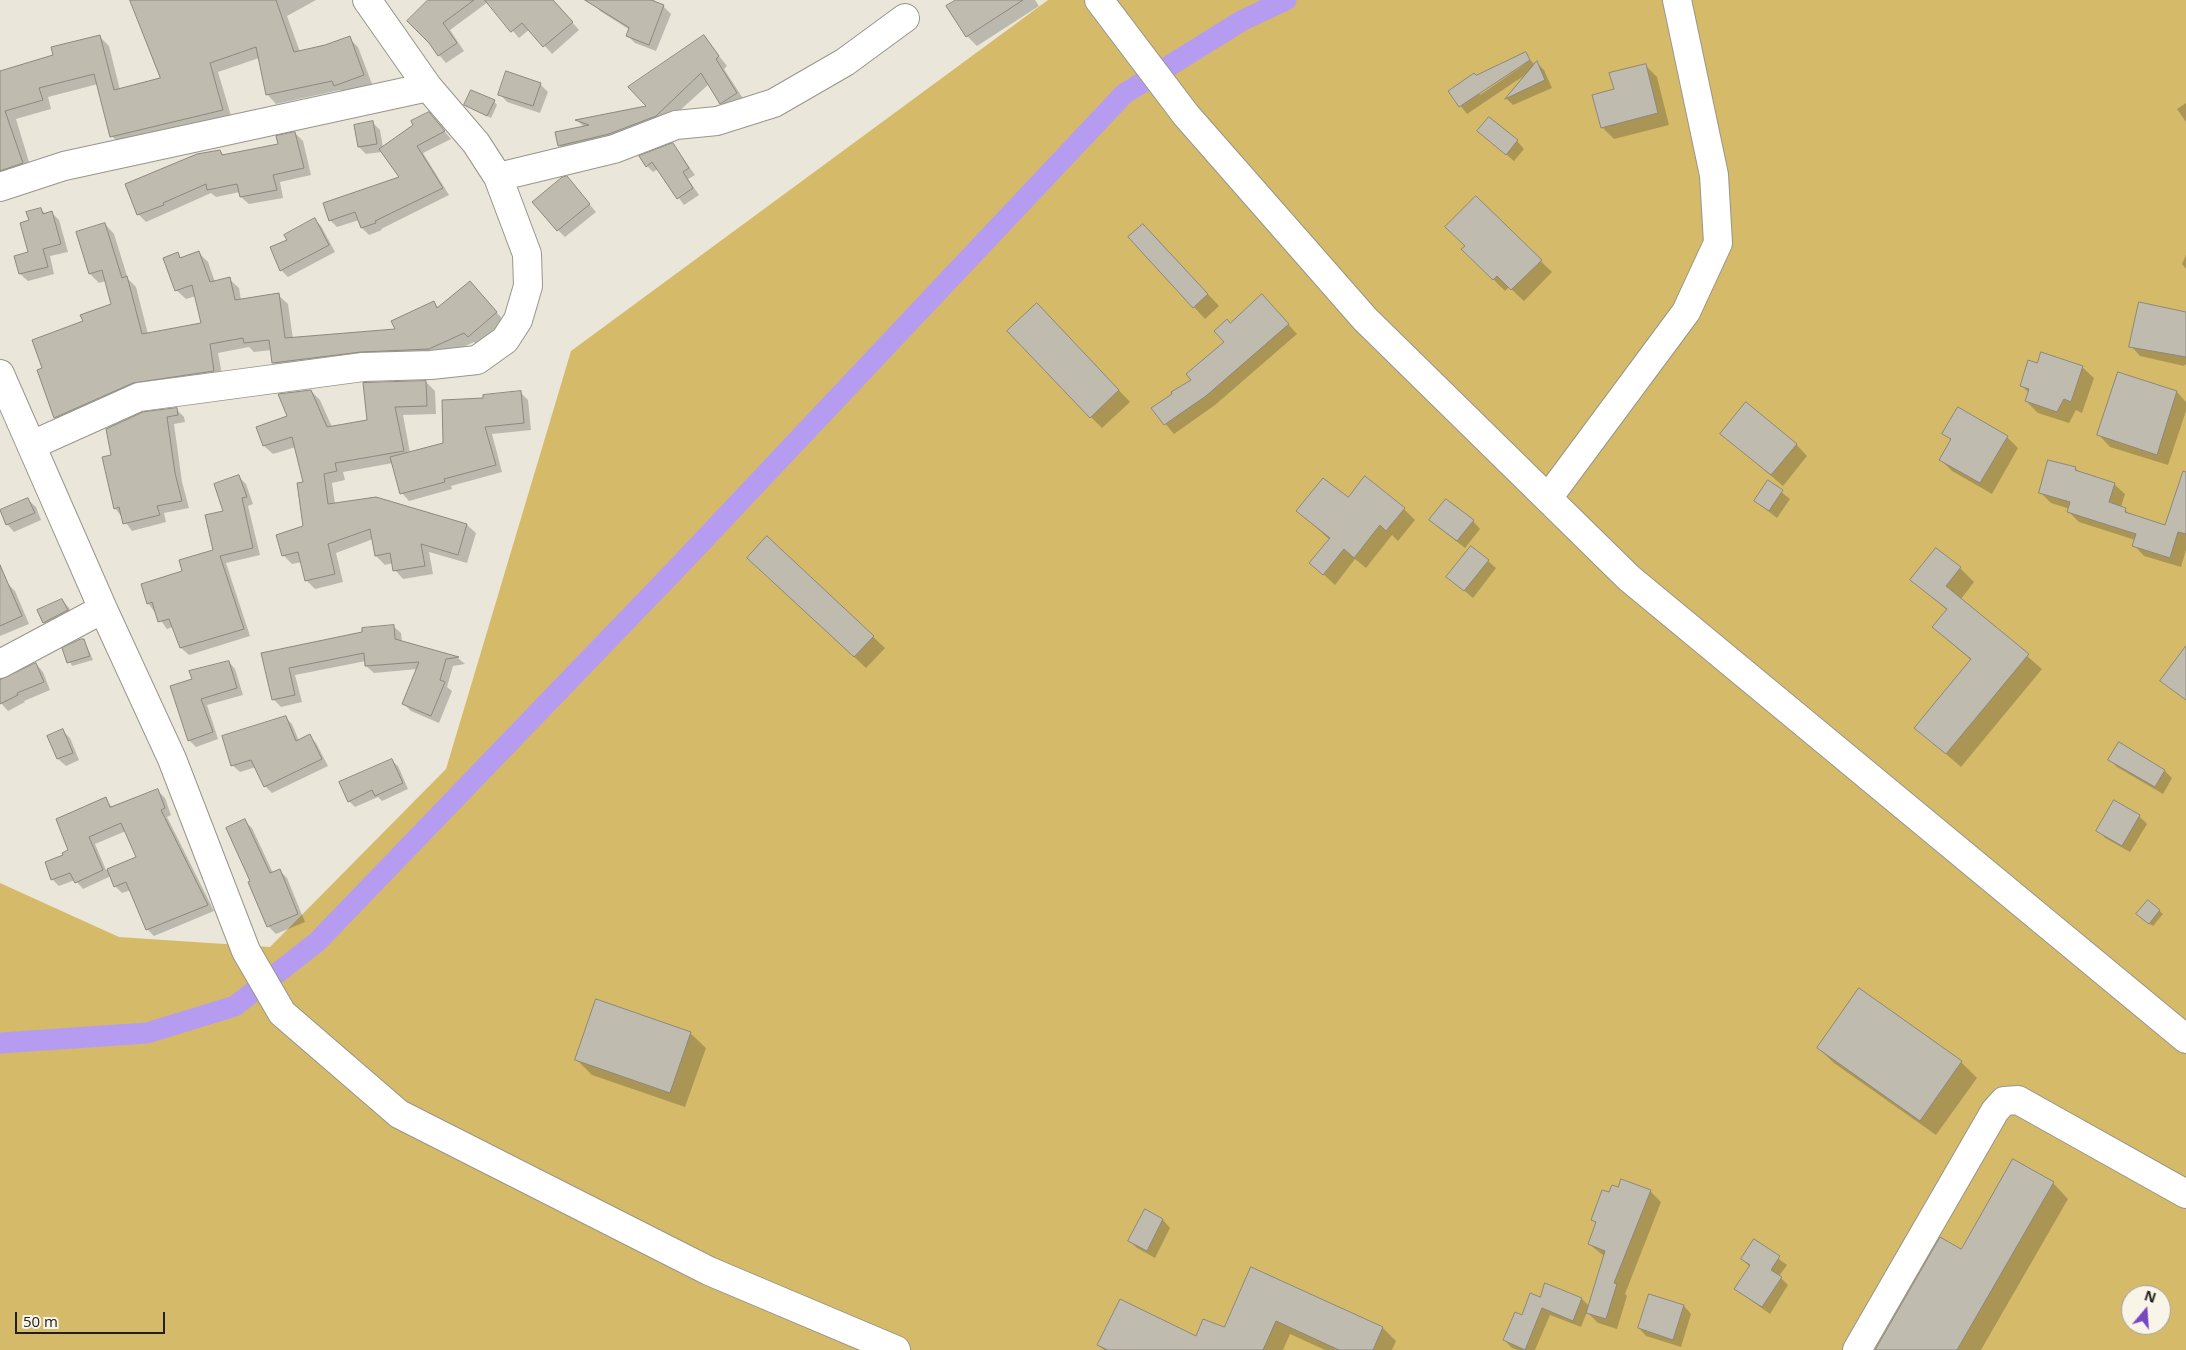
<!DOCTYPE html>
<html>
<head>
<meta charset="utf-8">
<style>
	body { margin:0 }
	#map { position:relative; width:2186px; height:1350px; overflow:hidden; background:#eae7da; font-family:"Open Sans",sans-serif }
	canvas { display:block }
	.north { position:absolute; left:2121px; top:1285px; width:50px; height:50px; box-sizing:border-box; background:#f8f4e8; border:1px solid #a29f96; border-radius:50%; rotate:18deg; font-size:14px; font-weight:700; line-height:20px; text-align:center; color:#22201c }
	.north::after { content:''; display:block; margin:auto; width:18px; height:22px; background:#7749c1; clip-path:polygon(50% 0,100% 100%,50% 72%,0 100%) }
	.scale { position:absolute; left:15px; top:1312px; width:150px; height:22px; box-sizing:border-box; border:2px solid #22201c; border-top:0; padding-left:6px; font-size:15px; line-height:18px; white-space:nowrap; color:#22201c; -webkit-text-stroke:4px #f8f4e8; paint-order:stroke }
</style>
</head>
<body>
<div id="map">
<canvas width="2186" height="1350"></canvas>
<div class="north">N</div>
<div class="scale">50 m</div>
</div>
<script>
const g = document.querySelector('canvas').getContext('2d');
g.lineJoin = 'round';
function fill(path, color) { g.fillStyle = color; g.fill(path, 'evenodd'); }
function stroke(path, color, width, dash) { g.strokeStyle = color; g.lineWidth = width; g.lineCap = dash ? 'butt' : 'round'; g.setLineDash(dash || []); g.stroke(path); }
const green = new Path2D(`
	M1048,0H2186V1350H0V883L119,937L270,947L446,769L571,351ZM2131,1295H2161V1325H2131Z`);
const shadow = new Path2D(`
	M131,0H316L287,16L300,52L325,46L349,38L358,47L372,84L344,94L340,90L276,104L267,94L259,58L218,72L232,119L121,146L112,136L98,84L48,97L51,109L16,119L32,172L0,184V78L99,36L109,46L120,90L161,78Z
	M430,0H553L579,30L552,54L530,29L519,38L488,2L450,30L464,51L446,63L439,55Z
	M595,0H655L654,2L663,6L671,14L656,51L635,43L628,36L630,30L600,11L593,3Z
	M959,0H1035L1039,6L977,46L967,36Z
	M704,37L727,66L724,69L746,103L730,112L721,103L709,84L665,124L569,155L560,146L557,133L584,127L578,121L648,107Z
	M1525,54L1535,65L1537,63L1544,70L1552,88L1513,105L1506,98L1525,75L1467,114L1449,91ZM1525,64L1480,95L1479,93L1519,66Z
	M1645,65L1657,77L1669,125L1614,139L1602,127L1615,90Z
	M540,84L548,92L540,113L507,102L500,94Z
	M494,101L497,105L491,118L466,105Z
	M2186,103V122L2177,109Z
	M436,121L451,139L423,153L449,195L381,229L382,230L369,235L362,228L359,220L337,227L330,220L401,178L382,152L366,154L359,147L373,123L380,130L383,147Z
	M295,133L303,141L311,175L280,182L283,198L249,204L241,197L240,192L216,197L211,193L146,222L138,214L127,185L220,151L225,156L279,145Z
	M1487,138L1517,141L1524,149L1514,161Z
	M673,144L695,175L688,179L699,195L684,205L658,169L653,172L647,166Z
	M574,186L596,212L565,237L558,230Z
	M1476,198L1552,272L1524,301L1509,287L1505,291L1463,249L1467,246Z
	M40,209L46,214L52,213L59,220L68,252L50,256L54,274L28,281L20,274L16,257L30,253V221Z
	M314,219L321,226L335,252L288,277L281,270L289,241Z
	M105,224L114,234L128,279L136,287L148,334L202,324L196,296L186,299L176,290L177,254L182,258L199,253L208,262L215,282L229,279L239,288L241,300L278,295L288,304L293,339L397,330L433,302L439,308L479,292L505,322L478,346L474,342L439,358L283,372L273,363L272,350L254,352L249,347L218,353L223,380L64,427L55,417L44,369L84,322L113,305L106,281L99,283L90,274Z
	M1130,237H1155L1219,306L1205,319Z
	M2186,255V269L2182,264Z
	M1271,305L1297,334L1215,405L1174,434L1153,409L1192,380L1226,342L1230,324Z
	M2186,314V364L2184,366L2140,356L2131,346Z
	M1049,316L1130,402L1102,428L1091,417Z
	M2038,365L2082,367L2094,378L2082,413L2076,410L2069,423L2038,413L2026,401L2029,393L2021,385Z
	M2119,374L2177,392L2186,402V411L2168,465L2110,447L2099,435Z
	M426,382L435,391L436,414L403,415L410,453L444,444L484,400L520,392L528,400L531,430L492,434L502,472L451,486L452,489L409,501L402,493L393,463L343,472L345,480L332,483L335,504L467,525L476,533L467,563L429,552L433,574L403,579L395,570L393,563L385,565L376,556L373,539L336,553L343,582L315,589L306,580L302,562L292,564L283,555L305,527L304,483L296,447L273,454L264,446L258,427L289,417L311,391L320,400L332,427L368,421Z
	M176,409L184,417L185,422L174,424L182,482L189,508L164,513L166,522L132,531L115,508L113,456Z
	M1944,433L2007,437L2018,448L1992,494L1952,471L1941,460L1952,441Z
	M1722,434L1796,444L1807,456L1783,486Z
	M2075,468L2080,473L2114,484L2125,494L2121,507L2131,515L2166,526L2186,485V550L2181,567L2144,556L2134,545L2135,540L2079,522L2069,512L2070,509L2051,503L2041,493Z
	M239,477L246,484L253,504L248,506L260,555L226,563L250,636L189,655L181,648L173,627L167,629L148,603L183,572L215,551L225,512Z
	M1769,482L1790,499L1777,518L1755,501Z
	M1348,499L1404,509L1415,520L1398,541L1392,535L1366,568L1355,559L1335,585L1311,563L1330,540L1298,511Z
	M28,500L36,507L41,520L14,532L7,524Z
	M1473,521L1480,529L1465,548L1438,527Z
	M767,538L885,648L866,668L760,569Z
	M1488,561L1496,568L1473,598L1448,577Z
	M1960,568L1974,582L1961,599L2042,669L1961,767L1916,728L1972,661L1933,627L1947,610L1912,580Z
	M7,583L15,591L29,624L0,636V586Z
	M62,600L69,608L74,618L52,630L44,622L39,611Z
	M393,626L401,633L402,642L458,658L465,664L453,666L447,687L452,691L439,723L411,711L404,704L418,669L374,673L366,666V661L295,675L302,702L281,707L273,699L263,654Z
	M84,640L93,660L72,666L64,649Z
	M229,662L235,669L243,695L207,705L218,739L196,747L189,740L194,680Z
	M36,664L43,672L50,690L24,701L25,702L8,711L0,702V681Z
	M285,717L292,724L299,741L309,736L316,743L328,766L272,793L265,786L256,767L240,772L232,765Z
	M63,731L70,738L79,760L66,766L58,759Z
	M2119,744L2165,771L2172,778L2163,794L2117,767L2110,760Z
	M391,760L398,766L408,789L382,801L378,797L355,807L349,801Z
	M158,791L165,798L171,815L167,817L214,911L154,936L147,929L131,890L122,893L115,886L111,876L83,889L75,880L59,886L52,879L65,856L105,799L113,808ZM126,831L138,858L106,870L95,844Z
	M2139,816L2147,824L2130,852L2105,838L2098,830Z
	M245,821L252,828L273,873L279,870L287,878L305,922L276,934L268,926L250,882L252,881Z
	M2148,901L2163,914L2153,926L2141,918Z
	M1859,990L1961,1062L1977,1078L1936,1135L1834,1063L1818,1048Z
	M690,1033L706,1048L685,1107L592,1075L576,1059Z
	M2053,1183L2068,1199L1981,1350H1875L1941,1239L1961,1251Z
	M1619,1189L1650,1191L1661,1202L1625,1294L1627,1296L1617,1329L1598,1323L1587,1312L1581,1327L1550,1315L1535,1350H1517L1512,1348L1504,1340L1522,1316L1541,1299L1546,1285L1582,1299L1589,1306L1604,1256L1589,1244L1597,1224L1592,1219L1610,1194Z
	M1145,1211L1163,1220L1170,1228L1155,1258L1137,1248L1130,1241Z
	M1754,1241L1787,1265L1779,1276L1788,1285L1770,1314L1735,1289L1750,1267L1742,1259Z
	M1252,1269L1383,1328L1396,1341L1392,1350H1325L1290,1334L1283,1350H1104L1098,1345L1197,1338L1224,1329Z
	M1650,1295L1684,1306L1691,1314L1681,1347L1646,1336L1639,1328Z`);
const canal = new Path2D(`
	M0,1043L147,1033L235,1006L317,942L680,565L1124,94L1243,20L1286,0`);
const building = new Path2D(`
	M130,0H276L294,52L325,45L350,36L364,75L334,86L332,81L266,95L256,47L210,63L223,110L110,137L94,74L39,88L43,100L5,111L23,163L0,171V71L53,55L51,47L100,35L114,90L160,78Z
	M428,0H474L443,23L457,43L438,56L429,43L407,21Z
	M485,0H553L573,22L543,47L522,23L511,32Z
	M585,0H651L664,5L649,45L626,36L629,28Z
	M956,0H1023L966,37L946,6Z
	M704,35L719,56L716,59L737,93L720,104L701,73L656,116L609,134L558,146L555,132L589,125L575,120L646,106L628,87Z
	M1526,52L1530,60L1459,107L1448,91L1474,73L1476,75Z
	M1537,61L1545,80L1505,99Z
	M1646,64L1658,113L1601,128L1592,95L1614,89L1609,73Z
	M506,71L541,83L533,106L498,95Z
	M471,90L495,100L487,116L464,105Z
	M429,112L445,131L417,146L443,188L375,221L376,223L361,228L355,212L329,221L323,203L399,177L379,149L413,125L411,121Z
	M1489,117L1518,140L1506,155L1477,131Z
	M373,121L377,144L358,147L354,125Z
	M295,132L304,168L273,175L277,190L240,197L237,184L207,190L206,184L163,203L164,205L137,215L125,184L197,154L220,150L222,155L278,144L276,136Z
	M673,143L689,168L683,172L693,188L677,199L652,162L646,167L639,156Z
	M567,176L590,204L557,231L532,202L561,178Z
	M1476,196L1542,260L1511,290L1497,276L1493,280L1461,249L1465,246L1445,227Z
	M41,208L43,214L52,211L61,244L43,249L48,267L19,274L14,256L28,252L20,223L29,220L26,212Z
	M315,218L329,245L280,271L270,247L287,240L284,235Z
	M105,223L122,278L127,276L142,334L201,323L192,285L175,291L163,258L178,252L180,258L199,251L210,282L230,277L235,300L279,293L285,338L395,329L391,321L434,301L437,308L470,281L497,312L468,337L464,333L429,349L361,352L272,363L269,340L244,343L243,338L210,344L214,371L133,383L54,418L37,370L42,368L32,340L83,321L80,315L111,304L102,270L89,274L76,232Z
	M1143,224L1208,294L1193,308L1128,237Z
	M1262,294L1289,324L1206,396L1164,425L1151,408L1172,394L1171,392L1191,380L1186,374L1224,342L1214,331L1227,319L1230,323Z
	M2139,302L2186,312V357L2129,347Z
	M1037,303L1119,390L1090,418L1007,331Z
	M2041,352L2083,366L2071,402L2064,399L2057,412L2025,401L2029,389L2020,386L2028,360L2037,363Z
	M2118,372L2177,391L2157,455L2097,435Z
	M426,381L427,406L395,407L404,451L335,463L337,471L324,474L328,504L376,497L467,524L458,555L421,544L425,566L393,571L390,553L375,556L370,529L328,544L335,574L305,581L298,552L282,556L276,535L303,526L297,483L303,482L292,437L263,446L256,427L287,416L278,394L311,390L327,427L367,420L363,383Z
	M521,391L524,423L485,427L496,465L444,479L445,482L400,494L390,457L443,443L442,400L483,398V395Z
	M1746,402L1797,444L1771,475L1720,434Z
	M1958,407L2008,436L1980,483L1939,460L1951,439L1942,434Z
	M177,408L178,415L167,417L175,473L182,501L157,506L160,515L123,524L119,507L114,509L102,457L111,455L106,429L143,412Z
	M2048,460L2076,467L2075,470L2115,483L2109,502L2126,508L2125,512L2165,525L2183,471L2186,472V534L2178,532L2170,558L2132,546L2136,534L2067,512L2070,502L2039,493Z
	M239,475L247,497L242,498L253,548L220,556L244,629L180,648L169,619L158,622L152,602L147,604L141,584L182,571L179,560L213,550L205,515L223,511L214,484Z
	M1365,476L1405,508L1386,531L1380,525L1354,558L1344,549L1323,575L1309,563L1330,538L1296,511L1323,478L1348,497Z
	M1768,480L1783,490L1769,511L1754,501Z
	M28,498L35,513L6,525L0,510Z
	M1446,499L1474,520L1457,541L1429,520Z
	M767,536L874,636L854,657L747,558Z
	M1471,546L1489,560L1464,591L1446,577Z
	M1936,548L1961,567L1946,586L2029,654L1946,754L1914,728L1971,659L1932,627L1947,609L1910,580Z
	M0,565L22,616L0,626Z
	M62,599L68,610L43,623L37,610Z
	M394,625L395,639L459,657L446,659L440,680L445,682L431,716L402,704L419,662L365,666L364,653L289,668L295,695L272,700L261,653L362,632V628Z
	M81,639H84L90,656L67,663L62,648Z
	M2186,646V700L2160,681Z
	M229,661L237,688L201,699L213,732L188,741L170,686L192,679L189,671Z
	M36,663L44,682L17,693L18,695L0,704V680Z
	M286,716L296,741L310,734L322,759L264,787L251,760L231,766L222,736Z
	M63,729L73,753L57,759L47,736Z
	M2119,742L2165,770L2155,787L2108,760Z
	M392,759L403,783L375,796L372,790L348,802L339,782Z
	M158,789L165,808L161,810L208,905L146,930L126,882L114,887L107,869L136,857L121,823L89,837L103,870L75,883L70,873L51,880L45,862L63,855L62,853L68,850L56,819L106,797L110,807Z
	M2114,800L2140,815L2122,846L2096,831Z
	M245,819L270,873L280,869L298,914L267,927L248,882L250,881L226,828Z
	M2148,900L2160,910L2149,924L2136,914Z
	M1859,988L1962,1061L1920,1121L1817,1048Z
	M596,999L691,1032L670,1093L575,1060Z
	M2013,1159L2054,1182L1957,1350H1875L1940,1237L1961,1249Z
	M1621,1179L1651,1190L1614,1283L1617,1284L1606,1319L1586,1313L1605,1251L1588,1244L1596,1222L1591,1220L1602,1190L1609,1192L1612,1185L1618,1187Z
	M1145,1209L1163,1219L1147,1251L1128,1241Z
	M1754,1239L1780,1256L1771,1270L1782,1277L1762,1307L1734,1289L1750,1265L1741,1259Z
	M1251,1267L1383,1327L1373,1350H1339L1276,1321L1263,1350H1108L1097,1345L1120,1299L1196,1336L1203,1319L1224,1327Z
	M1545,1283L1582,1298L1573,1321L1542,1308L1525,1350L1503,1340L1515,1312L1522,1315L1530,1293L1540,1297Z
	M1649,1294L1684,1305L1673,1340L1638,1328Z`);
const minor = new Path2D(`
	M1099,0L1186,115L1365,319L1629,578L2186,1039
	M498,177L614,149L676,125L717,121L774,103L845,62L905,18
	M0,187L64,166L428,87L367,0
	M0,374L103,609L172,759L246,951L282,1013L399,1114L709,1271L896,1350
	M32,445L139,397L363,367L431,365L477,360L505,340L518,320L528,286L527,254L498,177L476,143L428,87
	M1548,498L1686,312L1718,243L1714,175L1677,0
	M0,664L103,609
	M1857,1350L1995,1111L2004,1101L2018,1100L2186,1194`);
fill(green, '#d5bb69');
fill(shadow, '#0003');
stroke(canal, '#b59cf0', 21);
fill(building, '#bfbbaf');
stroke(building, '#8c887d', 1);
stroke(minor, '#989589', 30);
stroke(minor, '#fff', 28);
</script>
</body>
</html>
